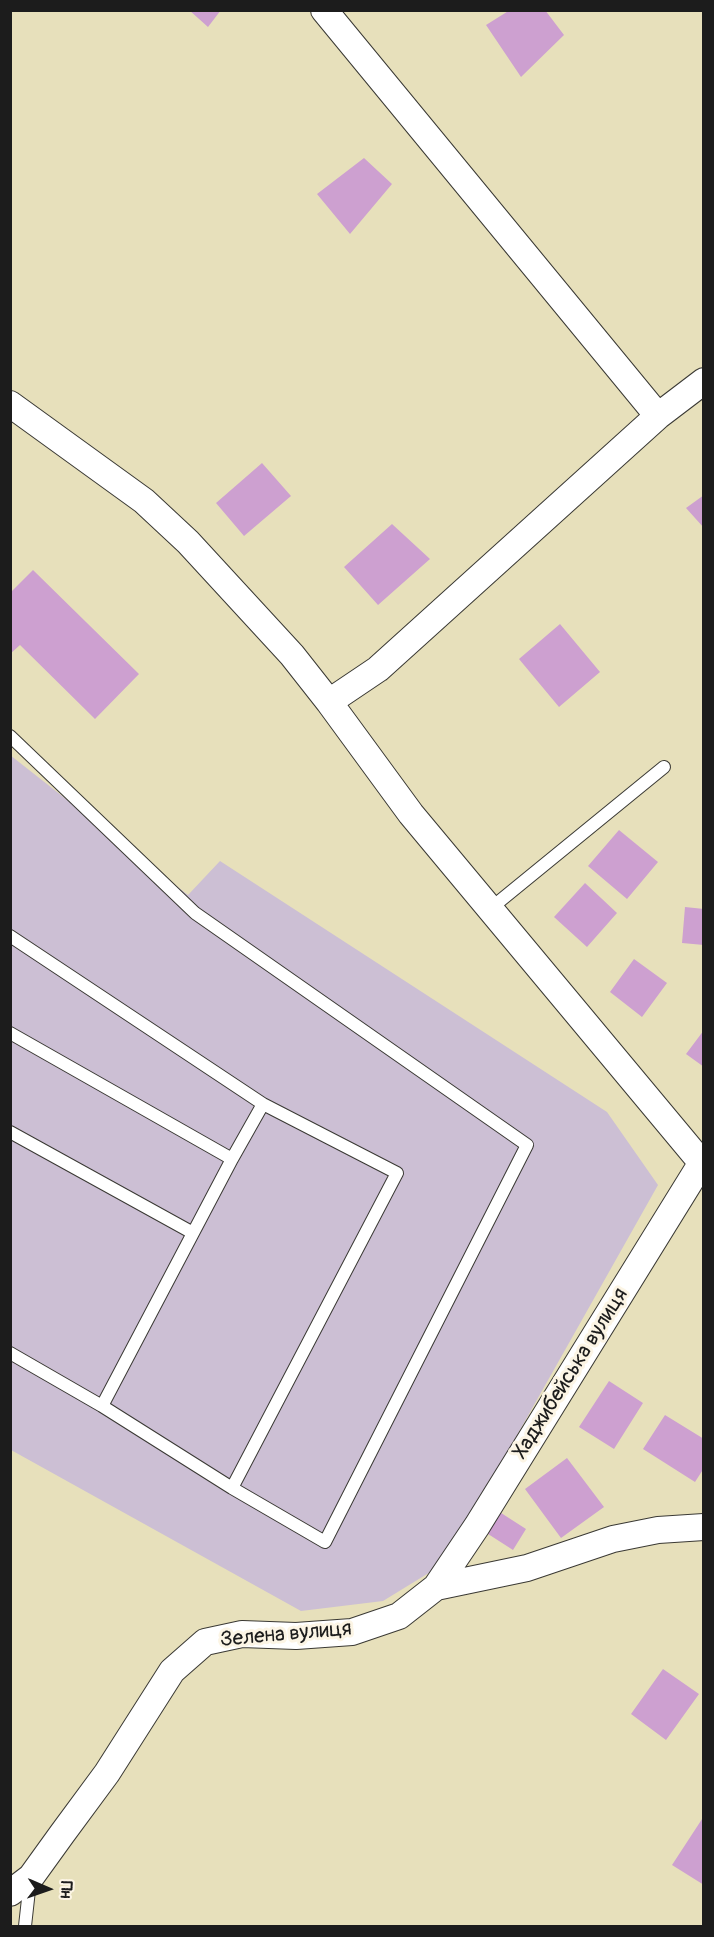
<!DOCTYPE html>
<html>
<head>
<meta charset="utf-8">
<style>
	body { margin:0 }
	#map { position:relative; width:714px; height:1937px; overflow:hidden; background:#e7e0bb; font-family:Pangolin,sans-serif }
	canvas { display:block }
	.frame { position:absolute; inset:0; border:12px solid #1c1c1c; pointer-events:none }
	.north { position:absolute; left:18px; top:1859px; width:60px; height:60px; -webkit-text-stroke:4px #fcf5e5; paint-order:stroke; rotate:92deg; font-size:16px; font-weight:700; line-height:24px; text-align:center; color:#1c1c1c }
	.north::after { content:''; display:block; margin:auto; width:21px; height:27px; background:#1c1c1c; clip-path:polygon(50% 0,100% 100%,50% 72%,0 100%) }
</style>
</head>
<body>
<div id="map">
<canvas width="714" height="1937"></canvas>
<div class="frame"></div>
<div class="north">Пн</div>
</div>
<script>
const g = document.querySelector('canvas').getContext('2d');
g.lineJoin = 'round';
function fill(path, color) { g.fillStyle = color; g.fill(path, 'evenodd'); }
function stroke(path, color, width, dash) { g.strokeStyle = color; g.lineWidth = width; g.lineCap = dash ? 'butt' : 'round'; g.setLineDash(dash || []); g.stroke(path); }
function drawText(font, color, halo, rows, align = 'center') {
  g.font = font + ' Pangolin,sans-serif'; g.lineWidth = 6; g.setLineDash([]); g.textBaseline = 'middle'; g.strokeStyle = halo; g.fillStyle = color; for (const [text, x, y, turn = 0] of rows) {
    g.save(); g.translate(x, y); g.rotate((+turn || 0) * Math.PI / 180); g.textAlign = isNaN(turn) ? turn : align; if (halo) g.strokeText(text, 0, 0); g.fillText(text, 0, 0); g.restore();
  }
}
const industrial = new Path2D(`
	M10,755L188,895L220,861L607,1112L658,1185L445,1563L383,1601L301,1611L11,1450Z`);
const building = new Path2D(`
	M189,10H221L208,27Z
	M510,10H545L564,35L521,77L486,25Z
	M364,158L392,184L350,234L317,194Z
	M262,463L291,496L244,536L216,503Z
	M704,495V528L686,508Z
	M392,524L430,559L378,605L344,567Z
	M33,570L139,674L95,719L20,645L10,654V593Z
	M560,624L600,672L559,707L519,659Z
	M619,830L658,862L627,899L588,866Z
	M585,883L617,913L587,947L554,917Z
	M685,907L704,909V945L682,943Z
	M634,959L667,983L642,1017L610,992Z
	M704,1030V1067L686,1054Z
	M609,1381L643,1403L614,1449L579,1427Z
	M665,1415L704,1439V1468L695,1482L643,1449Z
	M567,1458L604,1507L561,1538L525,1489Z
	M498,1511L526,1529L513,1550L485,1532Z
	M663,1669L699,1694L666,1740L631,1714Z
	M704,1816V1885L672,1865Z`);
const lane = new Path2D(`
	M10,736L195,913L527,1145L325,1542L232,1488L102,1406
	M490,909L664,767
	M10,936L263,1104L232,1159
	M10,1033L232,1159L102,1406L10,1353
	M10,1132L193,1233
	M232,1488L397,1173L263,1104
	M25,1926L30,1881`);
const street = new Path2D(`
	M324,10L658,416
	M10,404L144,501L188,542L292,655L329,702L411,814L701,1162
	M329,702L378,669L658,416L704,381
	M436,1587L477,1526L704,1159
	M10,1893L31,1877L62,1834L107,1773L172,1671L205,1642L242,1634L296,1636L352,1632L399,1616L436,1587L527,1568L613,1539L658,1530L704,1527`);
const streetNames = [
	["Хаджибейська вулиця",571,1374,-58],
	["Зелена вулиця",286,1635,-5]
];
fill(industrial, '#ccbfd4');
fill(building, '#cda0d0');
stroke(lane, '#3a3934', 14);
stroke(street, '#3a3934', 28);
stroke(lane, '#fff', 12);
stroke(street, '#fff', 26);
drawText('21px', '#1c1c1c', '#fcf5e5', streetNames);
</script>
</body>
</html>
